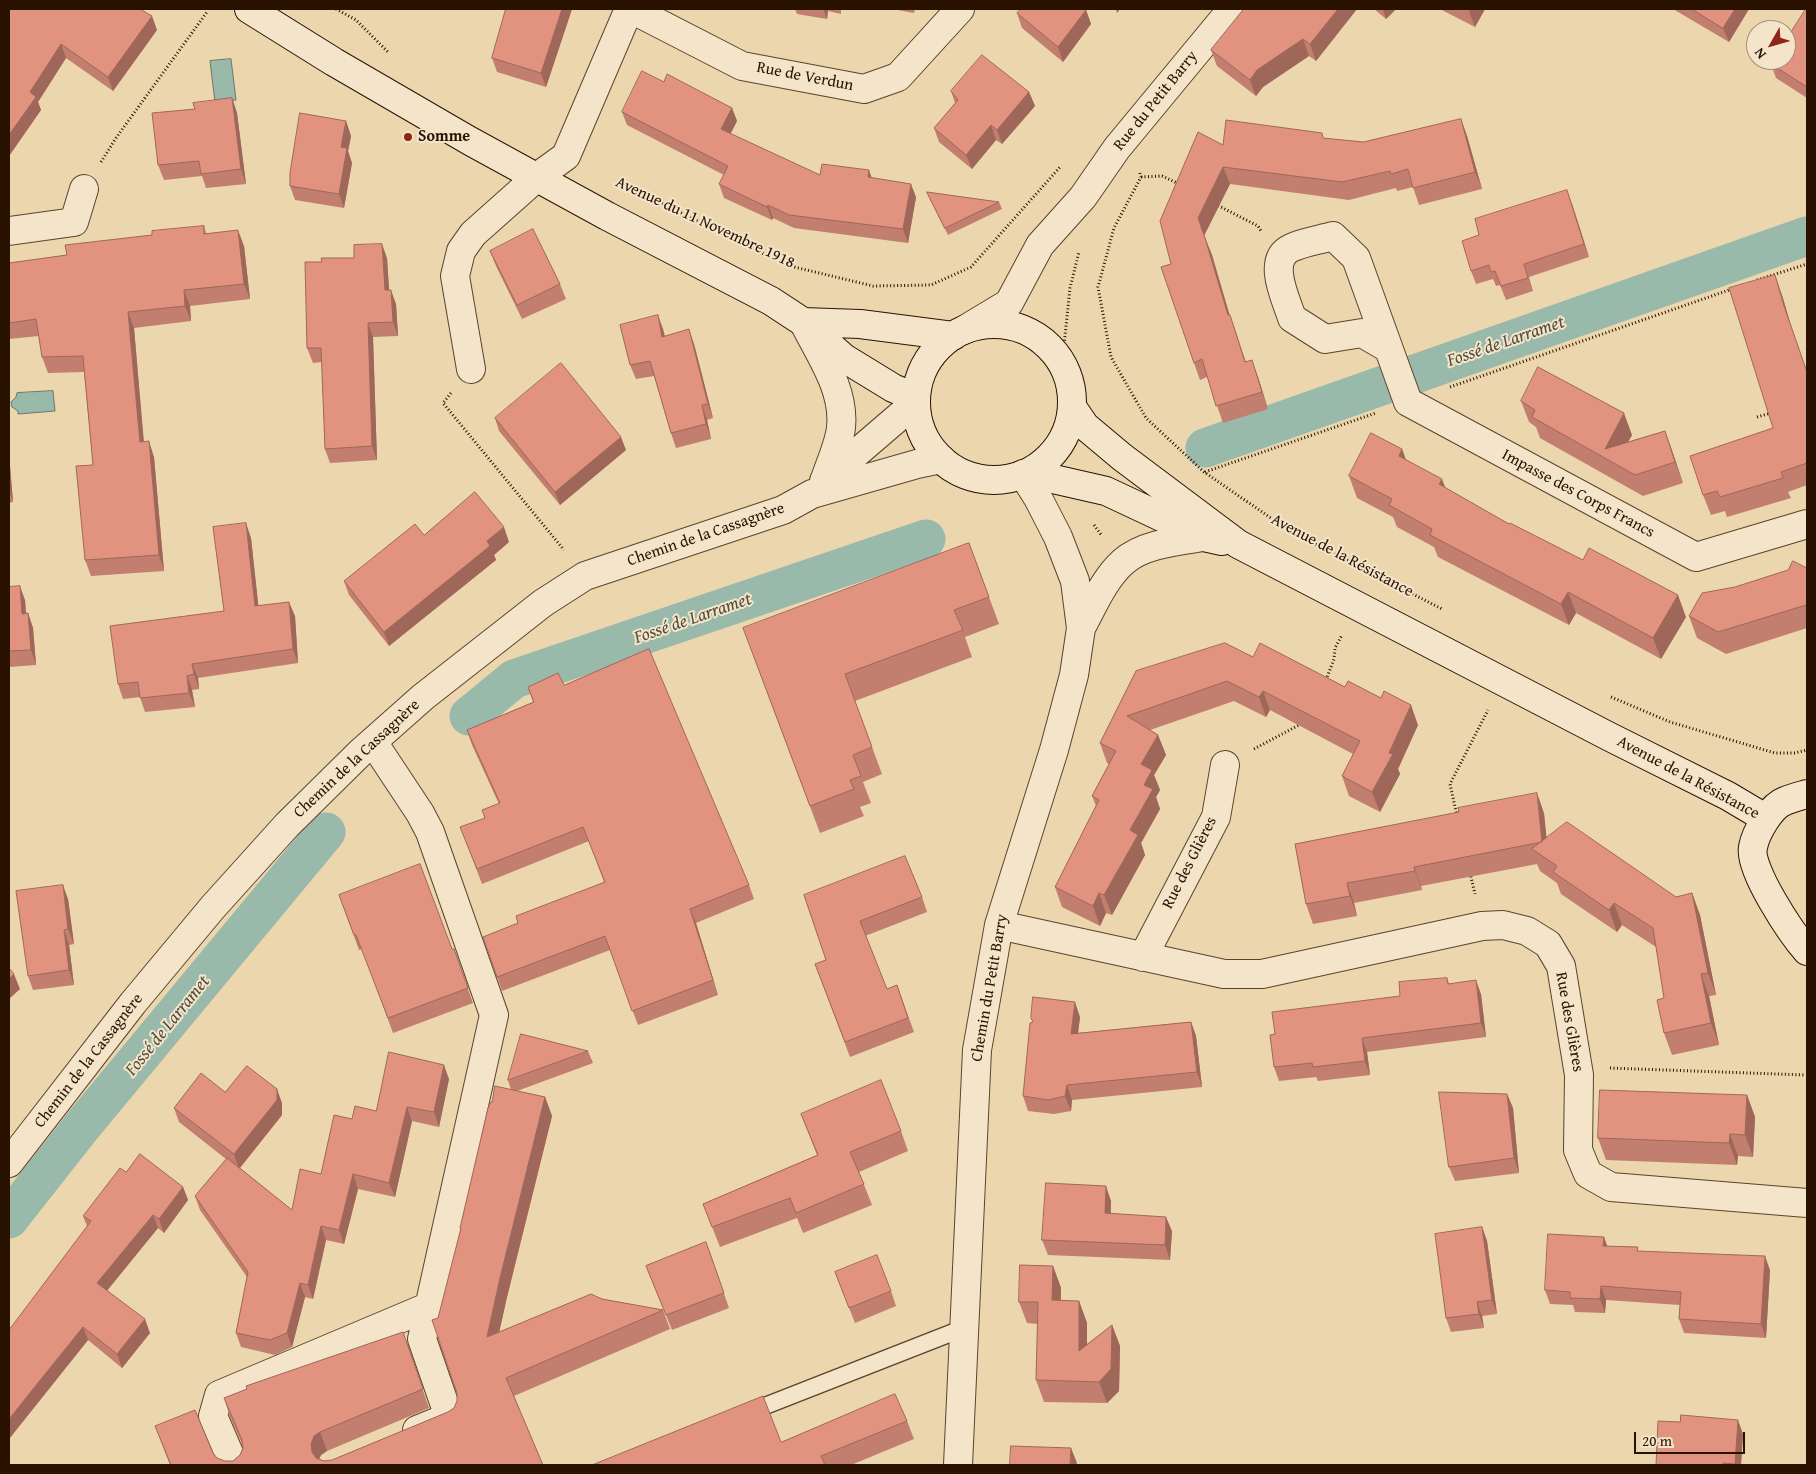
<!DOCTYPE html>
<meta charset="utf-8">
<style>
body{margin:0}
#map{position:relative;width:1816px;height:1474px;overflow:hidden;background:#ecd6ae;font-family:"Gentium Book Plus",serif}
canvas{display:block}
.frame{position:absolute;inset:0;border:10px solid #291300;pointer-events:none}
.north{position:absolute;left:1746px;top:20px;width:50px;height:50px;box-sizing:border-box;background:#f3e4ca;border:1px solid #a29079;border-radius:50%;rotate:232deg;font-size:14px;font-weight:700;line-height:20px;text-align:center;color:#291300}
.north::after{content:'';display:block;margin:auto;width:18px;height:22px;background:#8f2418;clip-path:polygon(50% 0,100% 100%,50% 72%,0 100%)}
.scale{position:absolute;left:1634px;top:1432px;width:111px;height:22px;box-sizing:border-box;border:2px solid #291300;border-top:0;padding-left:6px;font-size:15px;line-height:18px;white-space:nowrap;color:#291300;-webkit-text-stroke:4px #f3e4ca;paint-order:stroke}
</style>
<div id="map">
<canvas width="1816" height="1474"></canvas>
<div class="frame"></div>
<div class="north">N</div>
<div class="scale">20 m</div>
</div>
<script>
const context = document.querySelector('canvas').getContext('2d');
context.lineJoin = 'round';
function fill(path, color) { context.fillStyle = color; context.fill(path, 'evenodd'); }
function stroke(path, color, width, dash) { context.strokeStyle = color; context.lineWidth = width; context.lineCap = dash ? 'butt' : 'round'; context.setLineDash(dash || []); context.stroke(path); }
function write(font, color, halo, rows, align = 'center') {
  context.font = font + ' "Gentium Book Plus",serif'; context.lineWidth = 4; context.setLineDash([]); context.textBaseline = 'middle'; context.strokeStyle = halo; context.fillStyle = color; for (const [text, x, y, turn = 0] of rows) {
    context.save(); context.translate(x, y); context.rotate((+turn || 0) * Math.PI / 180); context.textAlign = isNaN(turn) ? turn : align; if (halo) context.strokeText(text, 0, 0); context.fillText(text, 0, 0); context.restore();
  }
}
const water = new Path2D(`
 M 231,59 L 236,100 L 215,102 L 210,61 Z
 M 53,391 L 55,411 L 18,414 L 18,411 L 12,407 L 11,402 L 16,397 L 17,393 Z`);
fill(water, '#99b9ab');
stroke(water, '#6c7767', 1);
stroke(new Path2D(`
 M 1205,448 L 1807,236
 M 469,716 L 514,679 L 926,539
 M 9,1219 L 83,1125 L 326,832`), '#99b9ab', 39);
const lane = new Path2D(`
 M 747,1413 L 964,1328`);
const street = new Path2D(`
 M 631,9 L 742,66 L 864,89 L 898,77 L 960,9
 M 9,231 L 74,222 L 84,189
 M 804,323 C 820,355 845,390 841,427 C 840,442 830,464 825,479
 M 964,330 L 1009,303 L 1040,245 L 1083,197 L 1117,148 L 1232,9
 M 1388,348 L 1362,333 L 1325,339 L 1292,318 C 1286,299 1266,260 1291,248 C 1303,242 1319,240 1333,236 L 1356,258 L 1408,402 L 1696,557 L 1807,524
 M 471,369 L 455,276 L 461,251 L 473,234 L 537,177 L 566,156 L 629,9
 M 824,481 L 916,402
 M 1081,628 C 1093,606 1104,579 1123,562 C 1143,544 1178,541 1204,537
 M 373,742 L 420,813 L 430,832 L 494,1015 L 422,1339 L 449,1417 L 417,1430
 M 999,925 L 1224,974 L 1262,974 L 1482,926 L 1503,925 L 1527,931 L 1548,944 L 1561,966 L 1579,1075 L 1578,1150 L 1588,1174 L 1611,1187 L 1807,1203
 M 1143,957 L 1216,817 L 1225,765
 M 9,1163 L 133,1003 L 213,907 L 287,825 L 361,752 L 423,697 L 543,603 L 585,576 L 783,510 L 812,494 L 917,464 L 941,459
 M 234,1465 L 213,1416 L 219,1395 L 430,1306
 M 958,1465 L 977,1050 L 999,925 L 1054,750 L 1074,675 L 1081,628 L 1075,581 L 1058,537 L 1038,498 L 1023,474`);
const secondary = new Path2D(`
 M 249,9 L 334,62 L 470,141 L 607,216 L 771,301 L 803,322 L 844,358 L 893,388 L 916,398
 M 803,322 L 860,324 L 953,336
 M916 402a78 78 0 1 1 156 0a78 78 0 1 1-156 0Z
 M 1072,407 L 1085,426 L 1122,457 L 1238,544 L 1610,737 L 1728,796 L 1765,818
 M 1027,473 L 1106,491 L 1204,537 L 1222,541
 M 1807,794 C 1800,796 1792,798 1785,801 C 1771,806 1756,832 1753,847 C 1748,869 1792,934 1807,951`);
stroke(lane, '#5a442c', 19);
stroke(street, '#5a442c', 30);
stroke(secondary, '#291300', 30);
stroke(new Path2D(`
 M 336,9 L 356,20 L 389,53
 M 101,162 L 116,138 L 207,12
 M 1140,173 L 1141,177 L 1114,228 L 1098,287 L 1111,357 L 1146,418 L 1204,472 L 1284,527
 M 1141,177 L 1162,176 L 1179,184
 M 637,191 L 786,265 L 873,286 L 931,285 L 971,267 L 1061,166
 M 1215,204 L 1258,226 L 1261,231
 M 1757,280 L 1807,264
 M 1062,365 L 1070,288 L 1079,252
 M 1450,387 L 1732,289
 M 451,393 L 443,403 L 564,550
 M 1757,417 L 1771,413
 M 1205,472 L 1376,413
 M 1094,525 L 1102,536
 M 1294,533 L 1442,609
 M 1326,680 L 1334,659 L 1335,648 L 1342,635
 M 1611,697 L 1670,722 L 1775,753 L 1795,753 L 1807,750
 M 1254,749 L 1299,725 L 1300,722
 M 1457,816 L 1450,784 L 1488,710
 M 1470,873 L 1475,894
 M 1610,1068 L 1804,1075`), '#291300', 3, [1, 2.5]);
stroke(lane, '#f3e4ca', 16);
stroke(street, '#f3e4ca', 28);
stroke(secondary, '#f3e4ca', 28);
fill(new Path2D(`
 M 9,9 L 157,30 L 113,91 L 66,58 L 38,102 L 41,110 L 9,156 Z
 M 506,9 L 572,9 L 546,87 L 497,72 L 492,58 Z
 M 795,9 L 841,9 L 841,14 L 828,11 L 827,19 L 797,14 Z
 M 892,9 L 915,9 L 914,13 Z
 M 1244,9 L 1357,9 L 1316,61 L 1309,56 L 1263,87 L 1256,96 L 1217,66 L 1211,50 Z
 M 1374,9 L 1396,9 L 1386,19 Z
 M 1440,9 L 1485,9 L 1475,27 Z
 M 1673,9 L 1749,9 L 1729,42 Z
 M 1807,9 L 1807,98 L 1776,78 L 1771,64 Z
 M 1086,10 L 1091,24 L 1063,62 L 1022,28 L 1017,13 Z
 M 664,82 L 732,108 L 737,121 L 730,134 L 820,175 L 872,178 L 916,197 L 908,243 L 794,228 L 773,218 L 772,220 L 724,198 L 719,184 L 724,175 L 627,125 L 622,112 Z
 M 951,91 L 1029,92 L 1035,106 L 1002,144 L 996,140 L 972,169 L 939,142 L 934,128 L 955,103 Z
 M 232,98 L 237,113 L 246,184 L 206,188 L 202,176 L 164,180 L 158,165 L 195,109 Z
 M 1461,119 L 1467,136 L 1482,189 L 1419,205 L 1413,187 L 1397,191 L 1396,188 L 1349,200 L 1230,184 L 1204,235 L 1212,255 L 1229,315 L 1246,362 L 1258,377 L 1268,409 L 1223,423 L 1207,377 L 1200,380 L 1194,363 L 1171,264 L 1223,145 L 1324,139 L 1363,142 Z
 M 346,121 L 351,136 L 348,151 L 352,163 L 344,208 L 295,200 L 290,186 Z
 M 927,192 L 999,202 L 1002,209 L 948,235 L 930,199 Z
 M 1572,204 L 1589,257 L 1529,277 L 1533,291 L 1506,300 L 1500,285 L 1496,286 L 1493,279 L 1476,284 L 1471,271 Z
 M 204,226 L 206,233 L 244,246 L 250,299 L 190,306 L 191,321 L 134,328 L 144,442 L 154,457 L 164,571 L 91,576 L 85,560 L 93,465 L 84,372 L 48,373 L 42,357 L 39,336 L 9,339 L 9,263 L 67,255 L 152,235 Z
 M 490,251 L 560,284 L 566,299 L 522,319 L 496,266 Z
 M 387,258 L 389,290 L 396,304 L 398,336 L 373,337 L 377,460 L 330,463 L 325,449 L 322,362 L 313,363 L 307,348 Z
 M 1782,295 L 1791,326 L 1807,372 L 1807,485 L 1788,492 L 1791,498 L 1727,517 L 1725,511 L 1711,515 L 1703,495 L 1773,428 Z
 M 663,329 L 665,336 L 694,344 L 713,418 L 707,420 L 711,439 L 676,448 L 671,433 L 654,376 L 636,379 L 630,365 Z
 M 1521,401 L 1632,435 L 1628,442 L 1665,431 L 1683,483 L 1643,496 L 1540,438 L 1536,427 L 1529,422 Z
 M 495,418 L 626,450 L 560,505 L 499,431 Z
 M 1402,449 L 1406,460 L 1445,488 L 1509,524 L 1686,617 L 1661,659 L 1576,613 L 1569,625 L 1438,557 L 1434,547 L 1397,527 L 1393,517 L 1357,498 L 1349,476 Z
 M 9,454 L 13,502 L 9,503 Z
 M 424,535 L 509,542 L 494,555 L 496,560 L 389,646 L 349,595 L 344,581 Z
 M 251,538 L 258,605 L 295,616 L 298,663 L 198,678 L 199,689 L 192,690 L 195,707 L 145,712 L 140,697 L 123,699 L 118,684 L 224,611 Z
 M 969,543 L 999,624 L 965,637 L 972,657 L 855,701 L 882,774 L 863,782 L 871,803 L 860,807 L 864,816 L 820,833 L 753,655 Z
 M 1807,568 L 1807,628 L 1726,654 L 1697,638 L 1689,616 L 1735,587 Z
 M 9,587 L 25,600 L 26,613 L 28,613 L 33,628 L 36,665 L 9,667 Z
 M 1253,657 L 1418,725 L 1398,769 L 1400,774 L 1380,812 L 1349,796 L 1342,776 L 1353,754 L 1270,710 L 1266,717 L 1234,701 L 1150,730 L 1158,735 L 1166,755 L 1154,775 L 1160,790 L 1156,797 L 1160,809 L 1141,843 L 1145,855 L 1112,915 L 1106,913 L 1100,926 L 1062,907 L 1055,887 L 1096,806 L 1092,796 L 1109,764 L 1107,763 L 1100,743 L 1136,671 Z
 M 564,685 L 749,885 L 754,899 L 696,923 L 718,995 L 638,1025 L 610,950 L 502,991 L 483,937 L 518,923 L 604,882 L 589,841 L 482,884 L 466,842 L 499,804 L 472,745 L 467,730 L 533,702 L 528,687 Z
 M 1544,813 L 1546,838 L 1676,897 L 1692,893 L 1700,915 L 1716,995 L 1709,996 L 1719,1045 L 1672,1055 L 1664,1033 L 1664,998 L 1656,947 L 1622,925 L 1617,932 L 1561,894 L 1557,883 L 1540,871 L 1537,864 L 1421,886 L 1422,890 L 1354,903 L 1357,916 L 1313,924 L 1306,904 L 1295,844 Z
 M 339,895 L 452,949 L 454,949 L 473,1003 L 393,1033 L 362,949 L 359,950 Z
 M 804,895 L 922,897 L 927,912 L 865,936 L 887,989 L 897,985 L 914,1032 L 850,1057 L 815,964 L 826,960 Z
 M 68,899 L 74,944 L 69,945 L 74,985 L 33,990 L 28,976 Z
 M 1447,978 L 1449,984 L 1481,994 L 1486,1037 L 1367,1052 L 1370,1075 L 1318,1081 L 1316,1077 L 1279,1081 L 1274,1067 L 1275,1034 L 1400,996 Z
 M 1080,1017 L 1078,1033 L 1191,1022 L 1196,1036 L 1202,1087 L 1072,1100 L 1071,1111 L 1054,1114 L 1028,1111 L 1023,1096 Z
 M 588,1051 L 593,1063 L 517,1091 L 545,1097 L 552,1116 L 507,1297 L 499,1332 L 602,1299 L 663,1310 L 670,1329 L 514,1396 L 543,1465 L 170,1465 L 155,1426 L 213,1453 L 217,1458 L 225,1461 L 233,1461 L 240,1455 L 243,1448 L 242,1444 L 230,1417 L 224,1398 L 403,1332 L 429,1408 L 327,1451 L 321,1455 L 319,1459 L 324,1461 L 332,1460 L 448,1412 L 454,1408 L 457,1401 L 457,1393 L 438,1318 L 461,1231 L 460,1228 L 492,1102 L 511,1090 L 508,1080 Z
 M 449,1079 L 439,1127 L 412,1121 L 395,1197 L 358,1189 L 344,1244 L 326,1240 L 313,1299 L 305,1297 L 292,1347 L 275,1355 L 241,1347 L 236,1333 L 247,1277 L 200,1210 L 195,1196 L 226,1159 L 179,1122 L 174,1108 L 225,1092 L 282,1103 L 282,1115 L 240,1168 L 292,1210 L 321,1174 L 352,1119 L 376,1111 Z
 M 1507,1094 L 1513,1108 L 1519,1173 L 1455,1181 L 1449,1167 Z
 M 1747,1095 L 1755,1117 L 1753,1157 L 1738,1156 L 1737,1165 L 1606,1160 L 1598,1138 Z
 M 801,1114 L 901,1131 L 908,1151 L 859,1172 L 872,1205 L 803,1233 L 797,1218 L 720,1247 L 703,1204 L 817,1155 Z
 M 126,1172 L 183,1187 L 188,1200 L 164,1233 L 158,1228 L 107,1290 L 150,1333 L 122,1368 L 88,1340 L 9,1439 L 87,1226 L 83,1216 Z
 M 1111,1201 L 1111,1214 L 1172,1231 L 1170,1260 L 1048,1255 L 1042,1240 Z
 M 1482,1227 L 1487,1241 L 1497,1314 L 1482,1316 L 1484,1328 L 1451,1332 L 1446,1318 Z
 M 1604,1237 L 1607,1246 L 1639,1251 L 1770,1270 L 1766,1338 L 1684,1333 L 1679,1319 L 1680,1305 L 1606,1300 L 1605,1313 L 1575,1312 L 1573,1305 L 1550,1304 L 1545,1290 Z
 M 706,1242 L 729,1308 L 672,1330 L 646,1266 Z
 M 1053,1266 L 1061,1288 L 1061,1301 L 1079,1301 L 1087,1323 L 1087,1344 L 1112,1325 L 1120,1346 L 1119,1391 L 1107,1403 L 1044,1402 L 1036,1380 L 1038,1324 L 1027,1323 L 1019,1302 Z
 M 835,1272 L 891,1291 L 896,1306 L 855,1323 Z
 M 907,1421 L 914,1439 L 851,1465 L 592,1465 L 781,1442 Z
 M 1743,1434 L 1741,1465 L 1656,1465 Z`), '#c27e6e');
fill(new Path2D(`
 M 562,9 L 572,9 L 546,87 L 541,73 Z
 M 823,9 L 827,9 L 828,11 L 827,19 Z
 M 1116,9 L 1120,9 L 1117,13 Z
 M 1338,9 L 1357,9 L 1316,61 L 1310,44 Z
 M 1383,9 L 1396,9 L 1386,19 Z
 M 1471,9 L 1485,9 L 1475,27 L 1469,11 Z
 M 1735,9 L 1749,9 L 1729,42 L 1723,28 Z
 M 1086,10 L 1091,24 L 1063,62 L 1058,47 Z
 M 152,16 L 157,30 L 113,91 L 108,77 Z
 M 1303,39 L 1309,56 L 1263,87 L 1256,96 L 1250,80 L 1257,70 Z
 M 61,44 L 66,58 L 38,102 L 41,110 L 9,156 L 9,135 L 30,92 Z
 M 1029,92 L 1035,106 L 1002,144 L 997,130 Z
 M 232,98 L 237,113 L 246,184 L 241,169 Z
 M 732,108 L 737,121 L 726,143 L 721,129 Z
 M 1461,119 L 1467,136 L 1482,189 L 1475,172 Z
 M 346,121 L 351,136 L 348,151 L 352,163 L 344,208 L 339,194 L 341,147 Z
 M 991,125 L 996,140 L 972,169 L 966,155 Z
 M 1223,167 L 1230,184 L 1204,236 L 1198,218 Z
 M 869,170 L 874,184 L 868,177 Z
 M 911,184 L 916,197 L 908,243 L 903,229 Z
 M 1567,190 L 1572,204 L 1589,257 L 1584,244 Z
 M 768,205 L 773,218 L 772,220 L 767,207 Z
 M 238,230 L 244,246 L 250,299 L 244,284 Z
 M 1205,238 L 1212,255 L 1235,333 L 1228,315 Z
 M 382,244 L 387,258 L 390,304 L 385,290 Z
 M 1775,275 L 1782,295 L 1791,326 L 1784,306 Z
 M 184,290 L 190,306 L 191,321 L 185,306 Z
 M 391,290 L 396,304 L 398,336 L 393,322 Z
 M 128,312 L 134,328 L 145,458 L 140,442 Z
 M 658,315 L 663,329 L 667,352 L 662,337 Z
 M 1230,315 L 1236,332 L 1251,380 L 1245,362 Z
 M 368,323 L 373,337 L 377,460 L 372,446 Z
 M 689,329 L 694,344 L 713,418 L 708,404 Z
 M 1252,360 L 1258,377 L 1268,409 L 1262,392 Z
 M 702,405 L 707,420 L 711,439 L 706,424 Z
 M 1624,413 L 1632,435 L 1616,464 L 1605,449 Z
 M 1665,431 L 1673,453 L 1683,483 L 1675,462 Z
 M 621,437 L 626,450 L 560,505 L 555,492 Z
 M 149,441 L 154,457 L 164,571 L 159,555 Z
 M 1402,449 L 1410,471 L 1399,456 Z
 M 9,454 L 13,502 L 9,490 Z
 M 1442,479 L 1450,500 L 1439,484 Z
 M 246,523 L 251,538 L 260,620 L 255,606 Z
 M 504,527 L 509,542 L 494,555 L 496,560 L 389,646 L 384,632 L 487,541 Z
 M 20,586 L 25,600 L 27,628 L 22,614 Z
 M 1568,592 L 1576,613 L 1569,625 L 1561,604 Z
 M 1678,595 L 1686,617 L 1661,659 L 1653,638 Z
 M 289,602 L 295,616 L 298,663 L 293,649 Z
 M 28,613 L 33,628 L 36,665 L 31,650 Z
 M 192,664 L 198,678 L 199,689 L 194,674 Z
 M 187,676 L 192,690 L 195,707 L 189,693 Z
 M 1263,691 L 1270,710 L 1266,717 L 1259,697 Z
 M 1411,705 L 1418,725 L 1398,769 L 1400,774 L 1380,812 L 1372,792 Z
 M 1158,735 L 1166,755 L 1154,775 L 1160,790 L 1156,797 L 1160,809 L 1141,843 L 1145,855 L 1112,915 L 1104,895 L 1130,830 L 1144,785 L 1141,764 Z
 M 1537,793 L 1544,813 L 1549,861 L 1542,842 Z
 M 1414,867 L 1421,886 L 1422,890 L 1415,871 Z
 M 1347,883 L 1354,903 L 1357,916 L 1350,896 Z
 M 63,885 L 68,899 L 74,944 L 68,929 Z
 M 1099,893 L 1106,913 L 1100,926 L 1093,906 Z
 M 1692,893 L 1700,915 L 1716,995 L 1708,973 Z
 M 1614,903 L 1622,925 L 1617,932 L 1609,910 Z
 M 690,909 L 696,923 L 718,995 L 713,980 Z
 M 64,930 L 69,945 L 74,985 L 69,970 Z
 M 14,974 L 20,989 L 9,999 L 9,979 Z
 M 1701,974 L 1709,996 L 1719,1045 L 1711,1023 Z
 M 1476,980 L 1481,994 L 1486,1037 L 1481,1023 Z
 M 1075,1002 L 1080,1017 L 1076,1049 L 1071,1034 Z
 M 1191,1022 L 1196,1036 L 1202,1087 L 1197,1072 Z
 M 1362,1038 L 1367,1052 L 1370,1075 L 1365,1061 Z
 M 444,1065 L 449,1079 L 439,1127 L 434,1112 Z
 M 1067,1085 L 1072,1100 L 1071,1111 L 1065,1096 Z
 M 277,1089 L 282,1103 L 282,1115 L 239,1169 L 234,1154 Z
 M 1507,1094 L 1513,1108 L 1519,1173 L 1514,1158 Z
 M 1747,1095 L 1755,1117 L 1753,1157 L 1745,1135 Z
 M 545,1097 L 552,1116 L 507,1297 L 494,1356 L 487,1337 L 500,1278 Z
 M 407,1107 L 412,1121 L 395,1197 L 389,1183 Z
 M 1730,1134 L 1738,1156 L 1737,1165 L 1729,1143 Z
 M 353,1174 L 358,1189 L 344,1244 L 339,1230 Z
 M 1106,1186 L 1111,1201 L 1110,1228 L 1105,1213 Z
 M 183,1187 L 188,1200 L 164,1233 L 159,1219 Z
 M 153,1215 L 158,1228 L 102,1297 L 97,1283 Z
 M 1166,1217 L 1172,1231 L 1170,1260 L 1165,1245 Z
 M 321,1226 L 326,1240 L 313,1299 L 308,1285 Z
 M 1482,1227 L 1487,1241 L 1497,1314 L 1492,1300 Z
 M 1604,1237 L 1609,1251 L 1603,1246 Z
 M 1765,1256 L 1770,1270 L 1766,1338 L 1761,1324 Z
 M 1053,1266 L 1061,1288 L 1060,1322 L 1052,1300 Z
 M 300,1283 L 305,1297 L 292,1347 L 287,1333 Z
 M 1601,1286 L 1606,1300 L 1605,1313 L 1600,1299 Z
 M 1079,1301 L 1087,1323 L 1087,1372 L 1079,1351 Z
 M 1477,1302 L 1482,1316 L 1484,1328 L 1479,1314 Z
 M 145,1319 L 150,1333 L 122,1368 L 117,1354 Z
 M 1112,1325 L 1120,1346 L 1119,1391 L 1107,1403 L 1099,1382 Z
 M 83,1327 L 88,1340 L 9,1439 L 9,1419 Z
 M 1738,1420 L 1743,1434 L 1741,1465 L 1736,1465 L 1735,1464 Z
 M 320,1432 L 327,1451 L 321,1455 L 318,1462 L 312,1452 L 311,1444 L 314,1436 Z
 M 1071,1448 L 1077,1463 L 1076,1465 L 1070,1465 Z`), '#9e675a');
const building = new Path2D(`
 M 9,9 L 140,9 L 152,16 L 108,77 L 61,44 L 30,92 L 36,97 L 9,135 Z
 M 506,9 L 562,9 L 541,73 L 492,58 Z
 M 1021,9 L 1085,9 L 1086,10 L 1058,47 L 1017,13 Z
 M 1244,9 L 1338,9 L 1310,44 L 1303,39 L 1257,70 L 1250,80 L 1211,50 Z
 M 1692,9 L 1735,9 L 1723,28 Z
 M 1806,9 L 1807,9 L 1807,87 L 1771,64 L 1773,60 L 1786,60 L 1786,40 Z
 M 982,55 L 1029,92 L 997,130 L 991,125 L 966,155 L 934,128 L 958,100 L 951,91 Z
 M 642,71 L 664,82 L 667,74 L 732,108 L 721,129 L 820,175 L 822,164 L 869,170 L 868,177 L 911,184 L 903,229 L 789,215 L 768,205 L 767,207 L 719,184 L 728,166 L 622,112 Z
 M 232,98 L 241,169 L 201,174 L 199,161 L 158,165 L 152,113 L 195,109 L 193,103 Z
 M 300,113 L 346,121 L 341,147 L 347,148 L 339,194 L 290,186 L 290,173 Z
 M 1461,119 L 1475,172 L 1413,188 L 1408,169 L 1391,174 L 1390,171 L 1342,182 L 1223,167 L 1198,218 L 1205,238 L 1228,315 L 1230,315 L 1245,362 L 1252,360 L 1262,392 L 1216,406 L 1202,359 L 1194,363 L 1161,267 L 1171,264 L 1160,221 L 1198,132 L 1223,145 L 1226,120 L 1322,133 L 1323,138 L 1363,142 Z
 M 1567,190 L 1584,244 L 1524,264 L 1528,278 L 1501,286 L 1495,271 L 1491,272 L 1489,265 L 1471,271 L 1462,241 L 1479,235 L 1475,219 Z
 M 927,192 L 999,202 L 945,228 Z
 M 204,226 L 204,234 L 238,230 L 244,284 L 184,290 L 185,306 L 128,312 L 140,442 L 149,441 L 159,555 L 85,560 L 76,466 L 93,465 L 83,356 L 42,357 L 36,319 L 9,323 L 9,263 L 67,255 L 65,245 L 152,235 L 152,231 Z
 M 533,229 L 560,284 L 517,305 L 490,251 Z
 M 382,244 L 385,290 L 391,290 L 393,322 L 368,323 L 372,446 L 325,449 L 321,348 L 307,348 L 305,262 L 322,262 L 321,258 L 354,258 L 354,245 Z
 M 1775,275 L 1784,306 L 1807,372 L 1807,463 L 1781,472 L 1783,478 L 1720,497 L 1717,491 L 1703,495 L 1690,456 L 1773,428 L 1729,288 Z
 M 658,315 L 662,337 L 689,329 L 708,404 L 702,405 L 706,424 L 671,433 L 650,361 L 630,365 L 620,325 Z
 M 561,363 L 621,437 L 555,492 L 495,418 Z
 M 1538,367 L 1624,413 L 1605,449 L 1665,431 L 1675,462 L 1635,475 L 1532,417 L 1535,410 L 1521,401 Z
 M 1371,433 L 1402,449 L 1399,456 L 1442,479 L 1439,484 L 1509,524 L 1510,523 L 1583,560 L 1589,548 L 1678,595 L 1653,638 L 1568,592 L 1561,604 L 1430,535 L 1432,529 L 1389,505 L 1392,499 L 1349,476 Z
 M 475,492 L 504,527 L 487,541 L 490,546 L 384,632 L 344,581 L 415,524 L 424,535 Z
 M 246,523 L 255,606 L 289,602 L 293,649 L 192,664 L 194,674 L 187,676 L 189,693 L 140,698 L 138,682 L 118,684 L 110,626 L 224,611 L 213,527 Z
 M 969,543 L 989,597 L 954,610 L 963,630 L 845,674 L 872,747 L 853,755 L 861,776 L 850,780 L 854,789 L 810,806 L 743,628 Z
 M 1793,561 L 1807,568 L 1807,605 L 1806,605 L 1718,632 L 1689,616 L 1702,593 L 1735,587 L 1788,570 Z
 M 20,586 L 22,614 L 28,613 L 31,650 L 9,651 L 9,587 Z
 M 1225,643 L 1253,657 L 1260,643 L 1345,687 L 1348,681 L 1381,698 L 1384,691 L 1411,705 L 1389,753 L 1393,754 L 1372,792 L 1342,776 L 1360,741 L 1263,691 L 1259,697 L 1227,681 L 1127,716 L 1158,735 L 1141,764 L 1152,770 L 1144,785 L 1153,789 L 1130,830 L 1138,835 L 1104,895 L 1099,893 L 1093,906 L 1055,887 L 1099,800 L 1092,796 L 1116,751 L 1100,743 L 1136,671 Z
 M 649,649 L 749,885 L 690,909 L 713,980 L 632,1011 L 605,936 L 497,977 L 483,937 L 518,923 L 516,916 L 605,882 L 583,827 L 477,869 L 460,827 L 485,818 L 482,810 L 500,803 L 467,730 L 534,702 L 528,687 L 558,673 L 564,685 Z
 M 1537,793 L 1542,842 L 1414,867 L 1415,871 L 1347,883 L 1350,896 L 1306,904 L 1295,844 L 1459,812 L 1458,808 Z
 M 1567,822 L 1676,897 L 1692,893 L 1708,973 L 1701,974 L 1711,1023 L 1664,1033 L 1657,1000 L 1664,998 L 1653,928 L 1614,903 L 1609,910 L 1553,872 L 1557,866 L 1532,849 Z
 M 905,856 L 922,897 L 860,921 L 887,989 L 897,985 L 908,1018 L 845,1042 L 815,964 L 826,960 L 804,895 Z
 M 420,864 L 452,949 L 454,949 L 468,988 L 388,1018 L 356,935 L 354,935 L 339,895 Z
 M 63,885 L 68,929 L 64,930 L 69,970 L 28,976 L 16,891 Z
 M 9,968 L 14,974 L 9,979 Z
 M 1447,978 L 1448,984 L 1476,980 L 1481,1023 L 1362,1038 L 1365,1061 L 1313,1067 L 1312,1063 L 1274,1067 L 1270,1035 L 1275,1034 L 1272,1012 L 1400,996 L 1399,982 Z
 M 1033,997 L 1075,1002 L 1071,1034 L 1191,1022 L 1197,1072 L 1067,1085 L 1065,1096 L 1048,1100 L 1023,1096 L 1030,1023 L 1033,1022 L 1031,1018 Z
 M 521,1034 L 588,1051 L 508,1080 Z
 M 389,1052 L 444,1065 L 434,1112 L 407,1107 L 389,1183 L 353,1174 L 339,1230 L 321,1226 L 308,1285 L 300,1283 L 287,1333 L 270,1340 L 236,1333 L 248,1272 L 195,1196 L 227,1158 L 292,1210 L 300,1169 L 321,1174 L 334,1115 L 352,1119 L 355,1106 L 376,1111 Z
 M 247,1066 L 277,1089 L 277,1100 L 234,1154 L 174,1108 L 201,1073 L 225,1092 Z
 M 881,1080 L 901,1131 L 850,1152 L 864,1184 L 796,1213 L 790,1198 L 712,1227 L 703,1204 L 818,1155 L 801,1114 Z
 M 495,1086 L 545,1097 L 500,1278 L 487,1337 L 591,1294 L 602,1299 L 663,1310 L 506,1378 L 543,1465 L 171,1465 L 155,1426 L 195,1410 L 213,1453 L 217,1458 L 225,1461 L 233,1461 L 240,1455 L 243,1448 L 242,1440 L 224,1398 L 247,1389 L 246,1386 L 403,1332 L 423,1389 L 320,1432 L 314,1436 L 311,1444 L 312,1452 L 316,1458 L 324,1461 L 332,1460 L 448,1412 L 454,1408 L 457,1401 L 457,1393 L 432,1320 L 438,1318 L 461,1228 L 460,1228 L 488,1108 L 491,1102 L 492,1102 Z
 M 1600,1090 L 1747,1095 L 1745,1135 L 1730,1134 L 1729,1143 L 1598,1138 Z
 M 1439,1092 L 1507,1094 L 1514,1158 L 1449,1167 Z
 M 140,1154 L 183,1187 L 159,1219 L 153,1215 L 97,1283 L 145,1319 L 117,1354 L 83,1327 L 9,1419 L 9,1330 L 91,1221 L 83,1216 L 120,1168 L 126,1172 Z
 M 1046,1183 L 1106,1186 L 1105,1213 L 1166,1217 L 1165,1245 L 1042,1240 Z
 M 1482,1227 L 1492,1300 L 1477,1302 L 1479,1314 L 1446,1318 L 1435,1234 Z
 M 1548,1234 L 1604,1237 L 1603,1246 L 1638,1247 L 1637,1251 L 1765,1256 L 1761,1324 L 1679,1319 L 1681,1292 L 1601,1286 L 1600,1299 L 1570,1298 L 1570,1292 L 1545,1290 Z
 M 706,1242 L 724,1293 L 666,1315 L 646,1266 Z
 M 877,1255 L 891,1291 L 849,1308 L 835,1272 Z
 M 1020,1265 L 1053,1266 L 1052,1300 L 1079,1301 L 1079,1351 L 1112,1325 L 1111,1369 L 1099,1382 L 1036,1380 L 1038,1302 L 1019,1302 Z
 M 895,1394 L 907,1421 L 821,1456 L 825,1465 L 592,1465 L 763,1396 L 781,1442 Z
 M 1681,1415 L 1738,1420 L 1735,1464 L 1723,1463 L 1723,1465 L 1656,1465 L 1658,1421 L 1680,1422 Z
 M 1011,1446 L 1071,1448 L 1070,1465 L 1010,1465 Z`);
fill(building, '#e29380');
stroke(building, '#9e675a', 1);
for (const [x, y, r, color] of [
 [408,137,5,"#8f2418"]
]) { const dot = new Path2D(); dot.arc(x, y, r, 0, 2 * Math.PI); context.fillStyle = color; context.fill(dot); stroke(dot, '#f3e4ca', 2); }
write('16px', '#291300', '#f3e4ca', [
 ["Rue de Verdun",805,77,11],
 ["Rue du Petit Barry",1156,101,-51],
 ["Avenue du 11 Novembre 1918",705,223,25],
 ["Impasse des Corps Francs",1578,494,28],
 ["Chemin de la Cassagnère",706,535,-19],
 ["Avenue de la Résistance",1342,556,28],
 ["Chemin de la Cassagnère",357,759,-43],
 ["Avenue de la Résistance",1688,778,28],
 ["Rue des Glières",1190,863,-63],
 ["Chemin du Petit Barry",990,988,-80],
 ["Rue des Glières",1569,1022,80],
 ["Chemin de la Cassagnère",89,1061,-52]
]);
write('bold 16px', '#291300', '#f3e4ca', [
 ["Somme",418,137]
], 'left');
write('italic 18px', '#504d3c', '#f3e4ca', [
 ["Fossé de Larramet",1506,342,-19],
 ["Fossé de Larramet",693,619,-19],
 ["Fossé de Larramet",168,1026,-51]
]);
</script>
